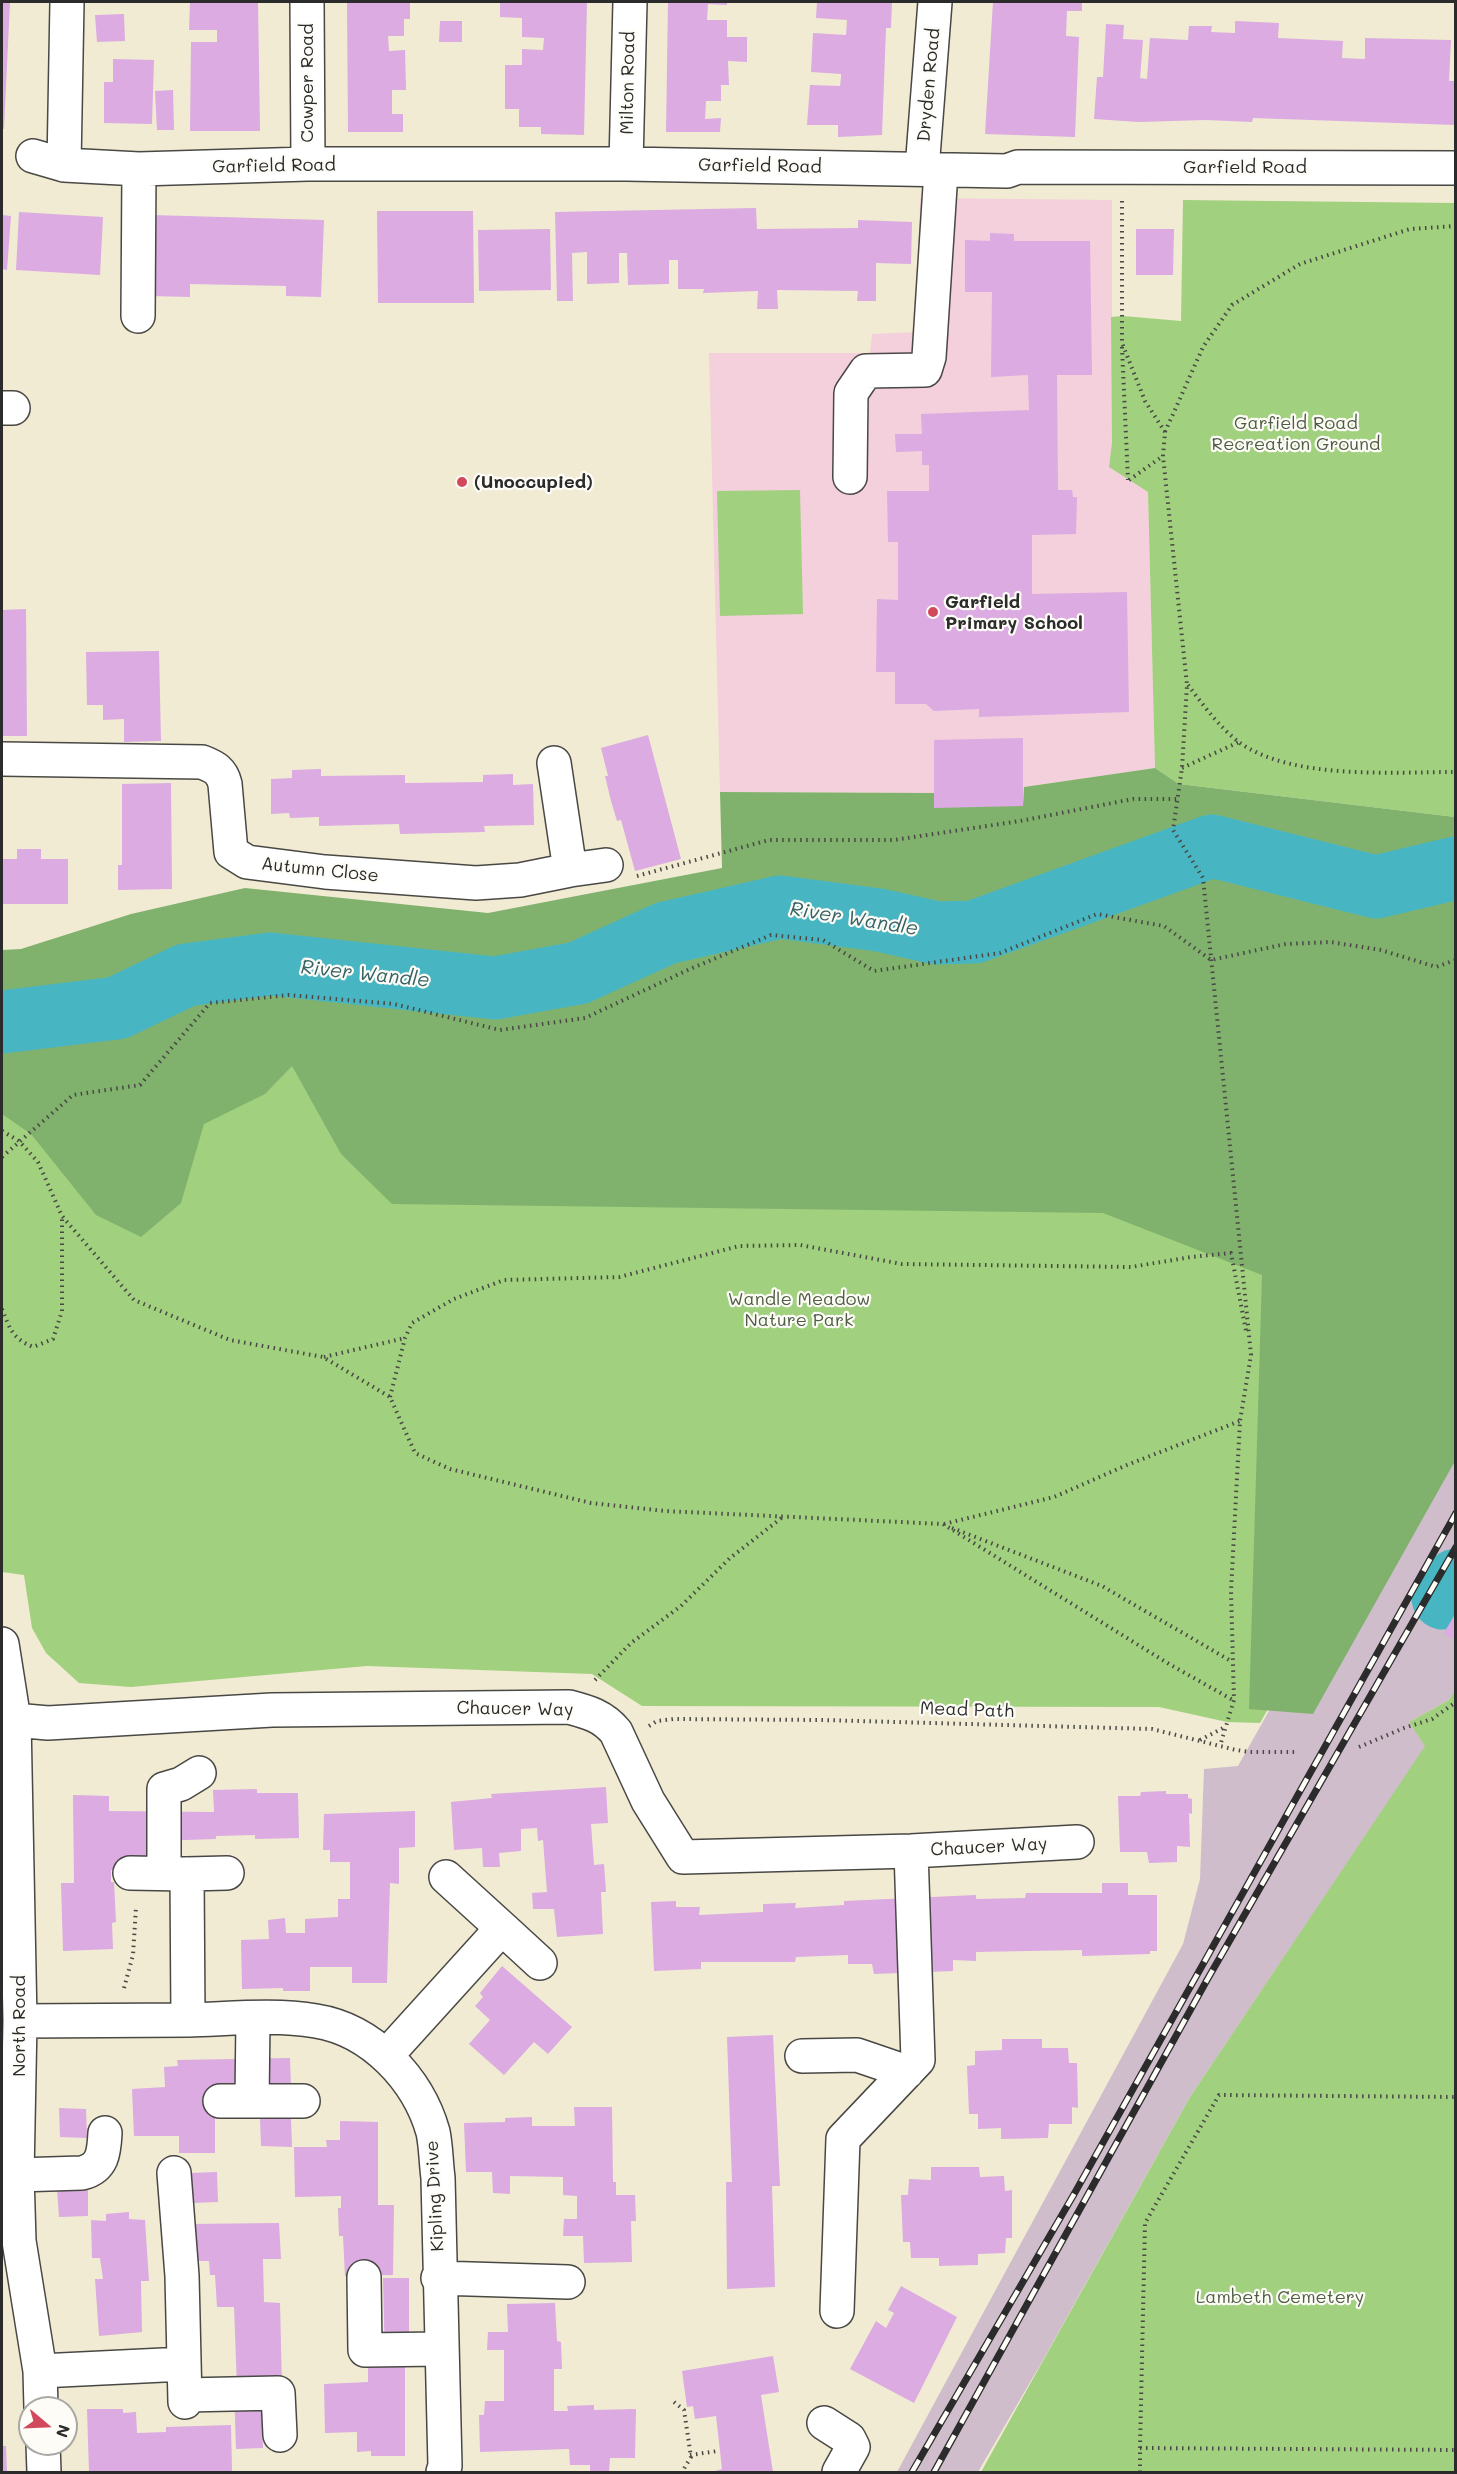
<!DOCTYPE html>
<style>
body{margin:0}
#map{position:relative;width:1457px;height:2474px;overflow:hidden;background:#f1ebd3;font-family:Mali,sans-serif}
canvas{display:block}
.frame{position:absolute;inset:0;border:3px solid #2b2b2b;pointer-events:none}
.north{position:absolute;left:18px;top:2396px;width:60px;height:60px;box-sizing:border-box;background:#fdfcf7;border:2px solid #a9a8a5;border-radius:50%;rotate:109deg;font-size:16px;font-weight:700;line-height:24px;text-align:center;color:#2b2b2b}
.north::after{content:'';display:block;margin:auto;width:21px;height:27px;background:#d1495b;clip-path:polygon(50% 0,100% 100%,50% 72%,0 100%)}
</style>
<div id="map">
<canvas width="1457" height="2474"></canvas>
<div class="frame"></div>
<div class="north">N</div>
</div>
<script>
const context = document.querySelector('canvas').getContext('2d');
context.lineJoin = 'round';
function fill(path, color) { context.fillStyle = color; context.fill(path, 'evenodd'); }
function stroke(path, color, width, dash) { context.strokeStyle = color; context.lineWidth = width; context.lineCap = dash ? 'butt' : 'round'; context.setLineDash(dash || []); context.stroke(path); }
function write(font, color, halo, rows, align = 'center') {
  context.font = font + ' Mali,sans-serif'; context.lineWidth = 4.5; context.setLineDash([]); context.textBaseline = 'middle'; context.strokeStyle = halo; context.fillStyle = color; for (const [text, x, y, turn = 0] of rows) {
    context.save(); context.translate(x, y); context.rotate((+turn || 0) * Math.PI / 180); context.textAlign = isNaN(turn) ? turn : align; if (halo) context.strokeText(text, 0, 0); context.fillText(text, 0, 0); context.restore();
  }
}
fill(new Path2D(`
 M 920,198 L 1112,200 L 1112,442 L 1109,466 L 1148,492 L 1155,768 L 1024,787 L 1023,806 L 934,793 L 720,792 L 709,353 L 870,353 L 872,334 L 918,332 Z`), '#f4cfdc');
fill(new Path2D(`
 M 1455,1380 L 1455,1690 L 1449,1700 L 1409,1722 L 1426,1746 L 1190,2097 L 1043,2360 L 978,2472 L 897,2472 L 1183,1944 L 1200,1879 L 1204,1769 L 1238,1766 Z`), '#d0bdcc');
fill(new Path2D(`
 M 1183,200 L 1455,203 L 1455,817 L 1179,784 L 1155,768 L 1148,492 L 1109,467 L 1112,442 L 1111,317 L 1123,316 L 1181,321 Z
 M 800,490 L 803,614 L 720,616 L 717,491 Z
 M 666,933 L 1455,1380 L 1260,1723 L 1227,1722 L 1159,1707 L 642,1706 L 592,1674 L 367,1666 L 131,1687 L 79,1683 L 46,1653 L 32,1628 L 24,1575 L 2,1572 L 2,1022 Z
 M 1455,1690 L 1455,2472 L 981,2472 L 1190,2097 L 1425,1746 L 1409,1722 L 1449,1700 Z`), '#a1d07f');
fill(new Path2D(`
 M 1155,768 L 1179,784 L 1455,817 L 1455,1461 L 1313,1714 L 1249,1709 L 1262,1275 L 1103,1213 L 392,1204 L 341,1154 L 292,1066 L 265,1094 L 204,1124 L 181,1203 L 141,1237 L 96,1215 L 31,1134 L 2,1114 L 2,950 L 21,949 L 131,914 L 245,888 L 488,913 L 722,868 L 720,792 L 935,793 L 1023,806 L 1024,787 Z`), '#80b26e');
stroke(new Path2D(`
 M 2,1022 L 117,1008 L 186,975 L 270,964 L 495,988 L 578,973 L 666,933 L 780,907 L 879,920 L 937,933 L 974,932 L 1212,846 L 1376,887 L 1456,868
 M 1443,1598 L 1456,1580`), '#48b6c2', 63);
fill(new Path2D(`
 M 2,2 L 10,2 L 4,129 L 2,129 Z
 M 190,2 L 258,2 L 260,131 L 190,131 L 191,42 L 217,42 L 217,30 L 189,30 Z
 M 347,2 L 410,2 L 410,19 L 404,19 L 404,36 L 388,36 L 389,51 L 405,50 L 406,90 L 392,90 L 392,114 L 403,114 L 403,132 L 348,132 Z
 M 500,2 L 587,2 L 584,135 L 541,134 L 541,127 L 519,127 L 519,109 L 505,109 L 505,65 L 522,65 L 522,49 L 543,50 L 544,38 L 522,37 L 522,18 L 500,17 Z
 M 668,2 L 727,2 L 727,5 L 708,4 L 707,20 L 727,20 L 727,37 L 747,37 L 747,62 L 728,61 L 729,85 L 721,85 L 721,101 L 706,101 L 705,119 L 721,118 L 720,132 L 666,132 Z
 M 817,2 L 892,2 L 891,28 L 886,28 L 882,135 L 838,137 L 838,125 L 807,125 L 810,85 L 840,86 L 841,78 L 841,74 L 811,72 L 813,33 L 846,35 L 847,20 L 816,18 Z
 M 993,2 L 1082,2 L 1082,11 L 1067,11 L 1066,36 L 1079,37 L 1075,137 L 985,134 Z
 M 124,14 L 125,41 L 97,42 L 95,15 Z
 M 440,21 L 462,21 L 462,42 L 439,42 Z
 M 1235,21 L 1279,23 L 1278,38 L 1343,41 L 1342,58 L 1365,59 L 1365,38 L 1451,40 L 1449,81 L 1455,81 L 1455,125 L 1253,118 L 1252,122 L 1206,120 L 1138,122 L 1094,119 L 1097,77 L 1103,77 L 1106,24 L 1124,25 L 1123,39 L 1143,40 L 1140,78 L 1147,79 L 1150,38 L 1188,40 L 1189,26 L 1212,26 L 1211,32 L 1235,33 Z
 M 113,59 L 154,60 L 152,124 L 104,123 L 104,82 L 113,82 Z
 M 173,90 L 174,130 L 157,130 L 155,91 Z
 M 756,208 L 757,229 L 858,228 L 858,220 L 912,222 L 911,264 L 876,263 L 876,301 L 857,301 L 858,291 L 777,290 L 778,309 L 757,309 L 758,291 L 703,293 L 704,289 L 678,289 L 678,260 L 669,260 L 669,284 L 628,285 L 627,253 L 619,253 L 619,283 L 587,284 L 587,252 L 572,253 L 573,301 L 557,301 L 555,212 Z
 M 377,211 L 473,211 L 474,303 L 378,303 Z
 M 19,212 L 103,217 L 100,275 L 16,270 Z
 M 2,215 L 11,216 L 7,270 L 2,269 Z
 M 152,215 L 324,220 L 321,297 L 286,296 L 286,286 L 190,284 L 190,297 L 150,296 Z
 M 550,229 L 551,290 L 479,291 L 478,230 Z
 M 1136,229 L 1174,229 L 1173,275 L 1136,275 Z
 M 990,233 L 1014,234 L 1014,241 L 1090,241 L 1092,375 L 1057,375 L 1058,490 L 1072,490 L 1073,497 L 1077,497 L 1076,534 L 1032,535 L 1032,594 L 1127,592 L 1129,712 L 979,717 L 979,709 L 934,711 L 926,704 L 895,704 L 895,672 L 876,672 L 877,599 L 898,600 L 898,542 L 888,542 L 887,491 L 929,491 L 929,465 L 922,465 L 922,451 L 896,452 L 895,434 L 922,434 L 921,414 L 1029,410 L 1028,375 L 991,377 L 992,292 L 965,292 L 965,240 L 990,241 Z
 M 26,609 L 27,736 L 2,736 L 2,610 Z
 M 159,651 L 161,741 L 124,742 L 124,719 L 103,720 L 103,705 L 87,705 L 86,652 Z
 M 648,735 L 681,859 L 635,871 L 621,820 L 617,821 L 611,801 L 605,776 L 608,776 L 601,748 Z
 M 1023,738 L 1023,806 L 934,808 L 934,740 Z
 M 321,769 L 321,776 L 405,775 L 405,783 L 483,782 L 483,775 L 513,774 L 513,785 L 533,784 L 534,825 L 484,826 L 485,832 L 400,834 L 399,824 L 319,826 L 319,817 L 290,818 L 289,813 L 271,814 L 271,779 L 292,778 L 292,770 Z
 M 171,783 L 172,889 L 118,890 L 118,865 L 122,865 L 122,784 Z
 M 17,849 L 41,849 L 41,859 L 68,859 L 68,904 L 2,904 L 2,859 L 17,859 Z
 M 1455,1614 L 1455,1640 L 1444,1633 Z
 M 606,1787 L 608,1823 L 591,1824 L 594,1865 L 604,1864 L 606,1892 L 601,1892 L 603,1934 L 557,1937 L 554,1909 L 533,1909 L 532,1893 L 547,1892 L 543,1840 L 538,1841 L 537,1828 L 521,1829 L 521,1851 L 499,1853 L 500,1867 L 483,1867 L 482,1848 L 454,1850 L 451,1802 L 492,1798 L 491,1794 Z
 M 257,1789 L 257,1793 L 298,1793 L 299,1838 L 255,1839 L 255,1835 L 216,1836 L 216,1839 L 156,1841 L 156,1860 L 124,1870 L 111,1870 L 111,1882 L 114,1882 L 116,1922 L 112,1923 L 113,1949 L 63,1951 L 61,1883 L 74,1883 L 73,1795 L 109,1796 L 109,1811 L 214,1812 L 213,1790 Z
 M 1166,1791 L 1166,1794 L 1188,1794 L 1188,1798 L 1192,1799 L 1192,1814 L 1189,1813 L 1190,1847 L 1177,1846 L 1177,1862 L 1149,1863 L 1147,1852 L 1120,1852 L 1118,1796 L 1140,1796 L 1141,1792 Z
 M 415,1811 L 415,1847 L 399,1848 L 399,1884 L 390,1883 L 387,1983 L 352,1983 L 352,1967 L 310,1967 L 310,1991 L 283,1991 L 283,1988 L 242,1989 L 241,1940 L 269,1939 L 268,1920 L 285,1918 L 286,1933 L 305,1933 L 305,1919 L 338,1917 L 338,1899 L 350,1899 L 350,1862 L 330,1862 L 330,1850 L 323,1850 L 324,1814 Z
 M 1102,1883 L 1128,1883 L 1128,1895 L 1157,1895 L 1157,1951 L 1150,1951 L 1150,1954 L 1082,1956 L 1082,1950 L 976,1952 L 976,1961 L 953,1960 L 953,1971 L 874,1974 L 872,1964 L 848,1964 L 848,1955 L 796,1957 L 795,1962 L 701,1962 L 701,1969 L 654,1971 L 651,1902 L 676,1901 L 676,1907 L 700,1907 L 699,1915 L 763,1912 L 763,1904 L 796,1903 L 795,1908 L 844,1905 L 844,1901 L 976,1895 L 976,1899 L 1025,1898 L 1026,1893 L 1102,1893 Z
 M 502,1966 L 572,2027 L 548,2054 L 534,2042 L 504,2075 L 469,2044 L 490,2020 L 475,2006 L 483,1997 L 480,1993 Z
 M 773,2035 L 780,2186 L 772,2186 L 775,2287 L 727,2289 L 726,2182 L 732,2182 L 727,2037 Z
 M 1002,2039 L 1042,2039 L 1042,2048 L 1068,2048 L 1069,2063 L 1077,2063 L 1078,2108 L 1072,2107 L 1072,2124 L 1049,2124 L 1048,2138 L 1001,2139 L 1001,2128 L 978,2129 L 978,2114 L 969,2114 L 967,2066 L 975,2065 L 975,2051 L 1002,2050 Z
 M 290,2058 L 291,2087 L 215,2089 L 215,2153 L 179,2153 L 179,2136 L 134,2136 L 132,2089 L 165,2087 L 164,2067 L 178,2066 L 177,2060 Z
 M 574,2107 L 612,2107 L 613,2182 L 616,2182 L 616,2195 L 635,2195 L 636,2221 L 631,2221 L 632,2262 L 584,2263 L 583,2236 L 563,2236 L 564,2219 L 577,2219 L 577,2196 L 563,2195 L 563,2177 L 510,2176 L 510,2194 L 493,2193 L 492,2172 L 466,2172 L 464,2123 L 505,2122 L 505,2118 L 532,2117 L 532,2126 L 575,2126 Z
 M 59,2108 L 86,2109 L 87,2138 L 60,2137 Z
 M 260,2118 L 291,2118 L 292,2147 L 261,2146 Z
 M 340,2121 L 378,2122 L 378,2205 L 394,2205 L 393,2275 L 345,2276 L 343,2236 L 339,2236 L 338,2208 L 341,2208 L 341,2196 L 295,2197 L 294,2147 L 327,2147 L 326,2140 L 340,2140 Z
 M 931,2167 L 979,2167 L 980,2177 L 1004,2176 L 1005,2191 L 1012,2190 L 1012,2238 L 1006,2238 L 1005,2253 L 978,2254 L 978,2265 L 939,2266 L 939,2258 L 911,2258 L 910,2242 L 903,2242 L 901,2195 L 908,2195 L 909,2179 L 931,2180 Z
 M 217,2172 L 218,2202 L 191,2203 L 190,2173 Z
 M 57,2188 L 88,2188 L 88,2216 L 59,2217 Z
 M 129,2212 L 129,2219 L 145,2220 L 149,2281 L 141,2281 L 142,2332 L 99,2336 L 95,2279 L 103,2279 L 100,2258 L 92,2258 L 91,2220 L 106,2221 L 106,2214 Z
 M 279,2223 L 281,2259 L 263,2259 L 264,2302 L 280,2303 L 282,2387 L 261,2387 L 263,2448 L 236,2449 L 234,2388 L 237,2387 L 234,2307 L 217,2307 L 215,2275 L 210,2275 L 209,2261 L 189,2261 L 188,2224 Z
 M 383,2278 L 409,2278 L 409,2363 L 405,2363 L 405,2456 L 371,2456 L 371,2451 L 357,2452 L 357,2432 L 325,2433 L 324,2384 L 368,2382 L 368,2364 L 385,2363 Z
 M 901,2286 L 957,2317 L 914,2403 L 850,2369 L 876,2321 L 886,2328 L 894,2313 L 888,2310 Z
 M 555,2303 L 557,2341 L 561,2342 L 562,2369 L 554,2369 L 554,2411 L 568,2411 L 567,2406 L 594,2405 L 594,2410 L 636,2409 L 635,2458 L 610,2458 L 609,2472 L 590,2472 L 590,2465 L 570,2465 L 569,2449 L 480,2452 L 479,2415 L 484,2415 L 485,2401 L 504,2401 L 504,2350 L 487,2350 L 488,2332 L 508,2332 L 507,2304 Z
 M 773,2356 L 779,2392 L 761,2395 L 773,2472 L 712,2472 L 722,2469 L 716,2416 L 695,2419 L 693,2406 L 687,2407 L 682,2371 Z
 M 87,2409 L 123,2409 L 123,2413 L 136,2412 L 137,2433 L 166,2432 L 166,2427 L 231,2425 L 232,2471 L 89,2472 Z
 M 2,2446 L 6,2446 L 7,2472 L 2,2472 Z`), '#dbabe2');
const minor = new Path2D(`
 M 307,2 L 308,164
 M 33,156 L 64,165 L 139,169 L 308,164 L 626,164 L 1007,171 L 1018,167 L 1456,168
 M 626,164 L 630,2
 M 64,165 L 67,2
 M 922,169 L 935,2
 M 138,316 L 139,169
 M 2,408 L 13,408
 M 850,477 L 851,393 L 866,371 L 925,370 L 929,357 L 941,171
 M 2,759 L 202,762 C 215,767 222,771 225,784 L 231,852 L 247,862 L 325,872 L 476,883 L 520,880 L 570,870 L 554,763
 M 570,870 L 606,865
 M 2,1644 L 14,1720 L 20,2021 L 17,2175 L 19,2241 L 40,2371 L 41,2408
 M 14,1720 L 48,1723 L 272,1710 L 569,1707 C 588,1712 603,1716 616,1732 L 648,1801 L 683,1857 L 911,1851 L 1077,1842
 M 130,1873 L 185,1874
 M 164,1873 L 164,1789 L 181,1784 L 199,1773
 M 227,1873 L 187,1874 L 188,2020 C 230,2019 274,2014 316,2021 C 372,2030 418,2079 433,2132 C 436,2146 436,2163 438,2178 L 445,2466 L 443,2472
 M 446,1877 L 502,1928
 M 253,2019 L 252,2101 L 303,2101
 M 20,2021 L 188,2020
 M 386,2056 L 502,1928 L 540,1963
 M 802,2056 L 857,2055 L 907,2072
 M 220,2101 L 252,2101
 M 174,2173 L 182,2276 L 185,2402
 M 17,2175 L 82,2173 C 103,2168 104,2152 105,2133
 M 364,2277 L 365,2350 L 440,2349
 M 438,2278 L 568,2282
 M 837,2311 L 843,2139 L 918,2060 L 911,1851
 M 40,2371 L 184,2364
 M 185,2395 L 278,2393 L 280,2435
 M 824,2423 L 849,2439 L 853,2447 L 839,2472
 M 43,2444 L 44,2472`);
stroke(minor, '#494844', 36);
stroke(new Path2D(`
 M 1122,201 L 1122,343 L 1145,401 L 1165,432 L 1163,456 L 1187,685 L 1182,768 L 1173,830 L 1203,878 L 1251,1355 L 1240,1421 L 1231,1591 L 1234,1700 L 1220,1746
 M 1122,347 L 1128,480
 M 1165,432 L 1203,347 L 1232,305 L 1300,264 L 1410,229 L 1456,226
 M 1129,480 L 1163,456
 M 1188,685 C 1203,705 1220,728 1240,743 C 1294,780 1392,772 1456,772
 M 1182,768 L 1239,742
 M 637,876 L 769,840 L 894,840 L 1020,821 L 1133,799 L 1177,799
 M 2,1131 L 19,1141 L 38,1162 L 62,1216 L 134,1300 L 230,1340 L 323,1357 L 390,1397 L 415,1453 L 450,1469 L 591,1503 L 665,1511 L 943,1524 L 1169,1664 L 1233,1700
 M 2,1157 L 73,1095 L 140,1085 L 210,1003 L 289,995 L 394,1004 L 500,1030 L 585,1018 L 690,969 L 771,935 L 823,940 L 874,971 L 1000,953 L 1097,914 L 1164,926 L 1211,960 L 1286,944 L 1330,942 L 1381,950 L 1436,967 L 1456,960
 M 2,1309 C 10,1329 12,1338 33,1347 L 53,1339 L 62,1311 L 62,1217
 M 324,1357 L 405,1338
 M 390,1397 L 405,1338 L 412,1323 L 454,1299 L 504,1280 L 619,1277 L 739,1246 L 800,1245 L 902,1264 L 1131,1267 L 1191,1257 L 1231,1253 L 1246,1331
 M 944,1524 L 1054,1497 L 1127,1465 L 1240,1421
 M 952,1528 L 1102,1586 L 1231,1661
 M 595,1680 L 631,1643 L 681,1606 L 730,1558 L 784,1516
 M 649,1726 L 657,1721 L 674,1719 L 822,1720 L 1152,1729 L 1236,1750 L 1250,1752 L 1297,1752
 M 1200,1740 L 1225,1727
 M 1359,1747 L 1404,1728 L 1432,1719 L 1456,1702
 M 124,1988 L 133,1955 L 136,1907
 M 674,2402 L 684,2410 L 691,2457 L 682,2472
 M 1140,2448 L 1145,2223 L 1219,2095 L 1456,2097
 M 690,2455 L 718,2451
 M 1140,2472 L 1140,2448 L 1456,2450`), '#494844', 4, [1.5, 4.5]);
stroke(minor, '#fff', 33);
const rail = new Path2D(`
 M 912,2472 L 1073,2196 L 1456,1513
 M 934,2472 L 1207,1980 L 1456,1547`);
stroke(rail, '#2b2b2b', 7);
stroke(rail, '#fdfcf7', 4.5, [14]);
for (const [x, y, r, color] of [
 [462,482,6,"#d1495b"],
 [933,612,6,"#d1495b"]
]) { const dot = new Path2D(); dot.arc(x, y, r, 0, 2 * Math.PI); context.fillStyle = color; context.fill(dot); stroke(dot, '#fdfcf7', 2); }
write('18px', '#2b2b2b', '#fdfcf7', [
 ["Cowper Road",307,83,-90],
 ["Milton Road",628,83,-89],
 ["Dryden Road",929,85,-85],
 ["Garfield Road",274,166,-1],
 ["Garfield Road",760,166,1],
 ["Garfield Road",1245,167],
 ["Autumn Close",320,870,6],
 ["Chaucer Way",515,1709,1],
 ["Mead Path",967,1710,2],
 ["Chaucer Way",989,1847,-3],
 ["North Road",19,2026,-90],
 ["Kipling Drive",435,2196,-93]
]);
write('18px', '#4e5d44', '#fdfcf7', [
 ["Garfield Road",1296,423],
 ["Recreation Ground",1296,444],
 ["Wandle Meadow",799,1299],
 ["Nature Park",799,1320],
 ["Lambeth Cemetery",1280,2297]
]);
write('bold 18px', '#2b2b2b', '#fdfcf7', [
 ["(Unoccupied)",474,482],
 ["Garfield",945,602],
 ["Primary School",945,623]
], 'left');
write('italic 20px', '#376367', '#fdfcf7', [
 ["River Wandle",854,919,9],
 ["River Wandle",365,974,6]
]);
</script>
